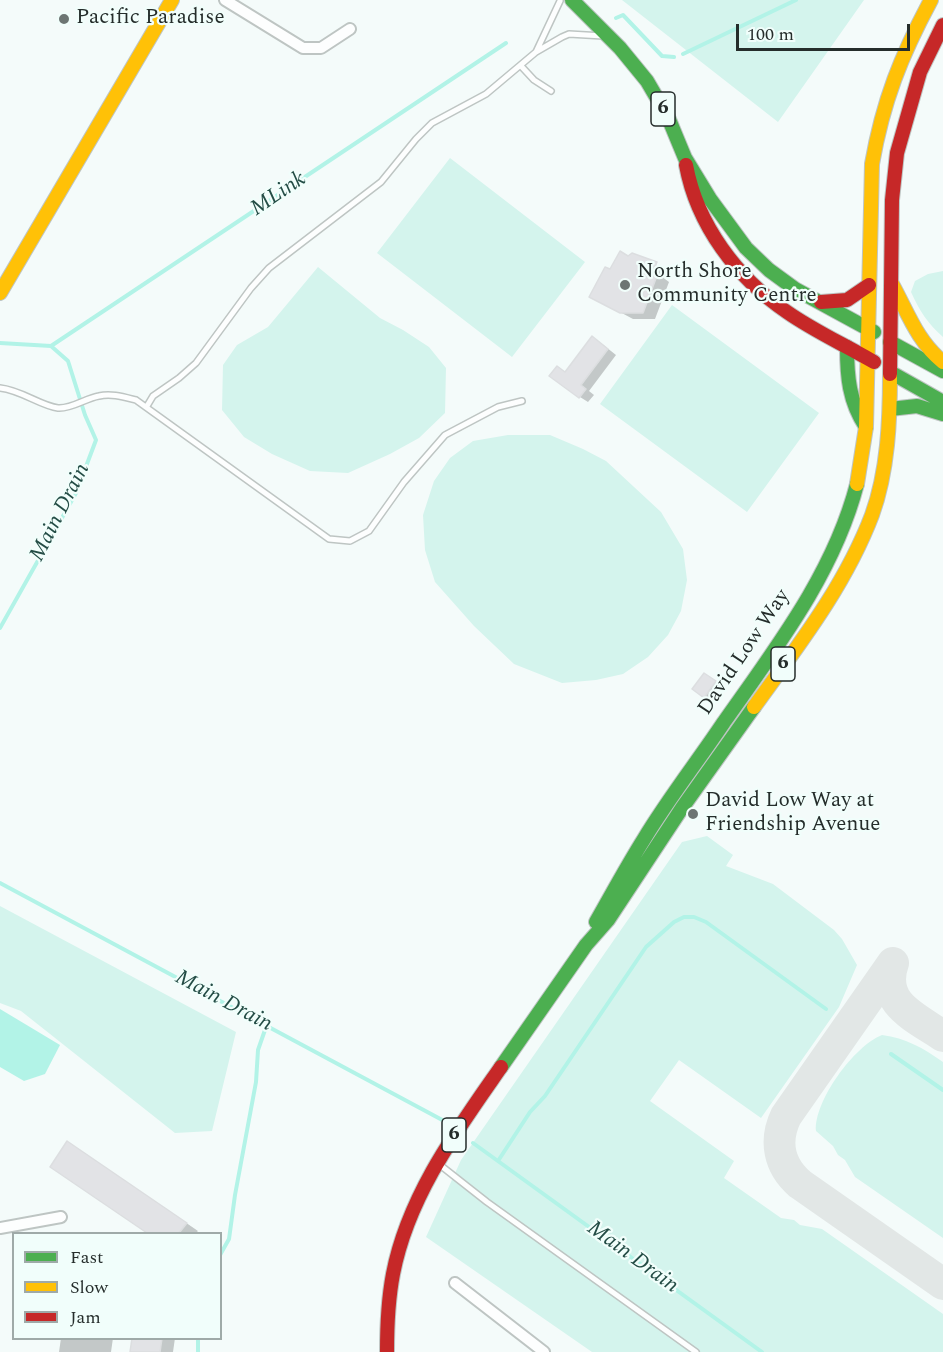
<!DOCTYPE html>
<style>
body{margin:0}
#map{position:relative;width:943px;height:1352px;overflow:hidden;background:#f4fbfa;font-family:Spectral,serif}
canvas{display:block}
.legend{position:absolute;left:12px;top:1232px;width:210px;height:108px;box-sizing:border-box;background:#f1fefb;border:2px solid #9faaa8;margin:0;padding:8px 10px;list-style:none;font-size:18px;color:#252d2b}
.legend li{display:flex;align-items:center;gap:12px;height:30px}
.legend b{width:30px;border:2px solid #9faaa8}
.scale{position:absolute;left:736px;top:24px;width:174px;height:27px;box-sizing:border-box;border:3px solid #252d2b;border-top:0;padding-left:8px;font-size:18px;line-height:21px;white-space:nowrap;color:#252d2b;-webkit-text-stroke:4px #f1fefb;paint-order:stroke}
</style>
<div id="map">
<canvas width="943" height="1352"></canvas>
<ul class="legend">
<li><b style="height:8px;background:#4caf50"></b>Fast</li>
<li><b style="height:8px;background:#ffc107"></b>Slow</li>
<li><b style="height:8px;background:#c62828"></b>Jam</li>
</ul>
<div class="scale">100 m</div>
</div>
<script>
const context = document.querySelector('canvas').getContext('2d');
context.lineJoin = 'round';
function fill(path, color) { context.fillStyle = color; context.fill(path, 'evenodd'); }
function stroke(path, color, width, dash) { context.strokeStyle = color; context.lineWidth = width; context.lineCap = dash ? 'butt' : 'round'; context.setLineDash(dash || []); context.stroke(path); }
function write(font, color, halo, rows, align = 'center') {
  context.font = font + ' Spectral,serif'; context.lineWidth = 4.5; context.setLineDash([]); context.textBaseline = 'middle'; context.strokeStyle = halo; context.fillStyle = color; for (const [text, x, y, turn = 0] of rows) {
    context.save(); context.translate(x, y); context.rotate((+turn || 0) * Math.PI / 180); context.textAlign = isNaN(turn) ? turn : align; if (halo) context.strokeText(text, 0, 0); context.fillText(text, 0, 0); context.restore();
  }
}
fill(new Path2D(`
 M 622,0 L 864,0 L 778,122 Z
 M 450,158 L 585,262 L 512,357 L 377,253 Z
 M 318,267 L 380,318 L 403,330 L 429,347 L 446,368 L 445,413 L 419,438 L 390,454 L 348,473 L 310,471 L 272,454 L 244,437 L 222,410 L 223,365 L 237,345 L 268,327 Z
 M 943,271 L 943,337 C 928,324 919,310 911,292 L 915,281 L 928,274 Z
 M 672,305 L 819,413 L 747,512 L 600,404 Z
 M 508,435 L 550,435 L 583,449 L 606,461 L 661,512 L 683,549 L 687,580 L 681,611 L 668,635 L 648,657 L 623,674 L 596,680 L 562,683 L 514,664 L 474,626 L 435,582 L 425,550 L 423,515 L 434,481 L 450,458 L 473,441 Z
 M 707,836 L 733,855 L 726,866 L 773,884 L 834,930 L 842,939 L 857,965 L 839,1007 L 761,1118 L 679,1060 L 650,1101 L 734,1161 L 724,1178 L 781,1218 L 794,1220 L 800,1225 L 822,1229 L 943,1314 L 943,1352 L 592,1352 L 426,1237 L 461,1160 L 682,842 Z
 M 0,906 L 236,1032 L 212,1131 L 175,1133 L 21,1011 L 0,1003 Z
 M 882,1035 C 906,1038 923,1048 943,1062 L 943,1238 L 855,1177 L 845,1160 L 838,1155 L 833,1146 L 816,1131 C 814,1101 854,1046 882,1035 Z`), '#d4f4ed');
fill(new Path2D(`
 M 0,1009 L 60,1045 L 45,1074 L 24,1081 L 0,1067 Z`), '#b2f3e7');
fill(new Path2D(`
 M 632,254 L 668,271 L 665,279 L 669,282 L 655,319 L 633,319 L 603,303 L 610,271 Z
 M 601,343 L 616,355 L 589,391 L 594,395 L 588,402 L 580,397 L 566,373 Z
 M 709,678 L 720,685 L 710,700 L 705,697 Z
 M 80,1150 L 198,1231 L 195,1234 L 149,1234 L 52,1166 Z
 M 61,1338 L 113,1338 L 111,1352 L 59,1352 Z
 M 135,1338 L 175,1338 L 173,1352 L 132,1352 Z`), '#0003');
stroke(new Path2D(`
 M 616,18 L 623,15 L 662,56 L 674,57
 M 683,54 L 796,0
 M 0,343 L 51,346 L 68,361 L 85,415 L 96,440 L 76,493 L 0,628
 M 51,346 L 506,43
 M 0,883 L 446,1122
 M 891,1054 L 943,1090
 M 473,1143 L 762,1352
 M 498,1161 L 530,1112 L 545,1096 L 646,947 L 674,922 L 684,917 L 694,917 L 706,922 L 826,1009
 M 220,1255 L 229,1239 L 235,1195 L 256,1082 L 258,1050 L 266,1027
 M 198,1338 L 198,1352`), '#b2f3e7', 4);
stroke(new Path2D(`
 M 893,963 L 786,1116 C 774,1141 779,1166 800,1184 L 943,1284
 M 893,963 C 879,1003 915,1017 943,1036`), '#e2e7e6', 32);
const building = new Path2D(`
 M 620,251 L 628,256 L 632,253 L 657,262 L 653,272 L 658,273 L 643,313 L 620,313 L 589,297 L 605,267 L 610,269 Z
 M 592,336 L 608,349 L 581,385 L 586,389 L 579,398 L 549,376 L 557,366 L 565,372 Z
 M 704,673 L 716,681 L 704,698 L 692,689 Z
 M 67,1141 L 187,1223 L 179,1233 L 147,1233 L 50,1167 Z
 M 132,1338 L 162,1338 L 160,1352 L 130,1352 Z`);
fill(building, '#e2e3e6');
stroke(building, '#dcdee0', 1.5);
const lane = new Path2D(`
 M 536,52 L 560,1
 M 521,66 L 534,80 L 551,91
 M 0,388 C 21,390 41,406 58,408 C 72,409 86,398 99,396 C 111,393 124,397 136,400 L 329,539 L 350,541 L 369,531 L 404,482 L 445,435 L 498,407 L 522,401
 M 147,406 L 153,396 L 179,378 L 196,363 L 251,288 L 269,268 L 381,182 L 416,139 L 432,123 L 486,94 L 536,52 L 562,37 L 569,34 L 603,36
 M 440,1165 L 487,1202 L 696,1352`);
const street = new Path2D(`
 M 225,0 L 303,48 L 321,48 L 350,29
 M 0,1228 L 61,1217
 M 455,1283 L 544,1352`);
const fast = new Path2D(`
 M 572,0 L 620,48 L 647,81 L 668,117 L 685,158 L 710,199 L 746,248 L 769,270 L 795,289 L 874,332
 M 890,342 L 943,371
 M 847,347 C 847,376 849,402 866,427
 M 890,372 L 943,402
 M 890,409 L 917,406 L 943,414
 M 596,922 C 612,894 627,866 644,839 C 668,799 698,761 724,722 C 776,648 834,573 857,484
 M 501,1067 L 586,945 L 608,920 L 682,808 L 754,707`);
const slow = new Path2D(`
 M 892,284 C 908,313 917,341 943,362
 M 0,293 L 172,0
 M 857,484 L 866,427 L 872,164 C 883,101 901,56 931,0
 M 754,707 C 798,646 845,586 872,515 C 888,471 890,420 890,374`);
const jam = new Path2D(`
 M 686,165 C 697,225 737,278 787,312 C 814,331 845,345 874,362
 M 821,302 L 847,300 L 869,285
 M 890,374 L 892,200 L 897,153 L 920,72 L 943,25
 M 387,1352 C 387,1326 388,1300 393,1274 C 408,1196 457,1130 501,1067`);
stroke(lane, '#bec5c3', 8);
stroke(street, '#bec5c3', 14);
stroke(fast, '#bec5c3', 16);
stroke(slow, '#bec5c3', 16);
stroke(jam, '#bec5c3', 16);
stroke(lane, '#fdfefe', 5);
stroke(street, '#fdfefe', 10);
stroke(fast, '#4caf50', 14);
stroke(slow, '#ffc107', 14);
stroke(jam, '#c62828', 14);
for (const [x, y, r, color] of [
 [64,19,6,"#6d7573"],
 [625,285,6,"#6d7573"],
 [693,814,6,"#6d7573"]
]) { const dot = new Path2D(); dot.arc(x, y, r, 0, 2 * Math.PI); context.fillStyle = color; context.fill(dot); stroke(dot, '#f1fefb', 2); }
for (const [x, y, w] of [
 [663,109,24],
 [783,664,24],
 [454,1135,24]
]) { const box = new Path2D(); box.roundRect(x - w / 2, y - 17, w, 34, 4.5); context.fillStyle = '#f1fefb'; context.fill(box); stroke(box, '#252d2b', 1.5); }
write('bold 20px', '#252d2b', null, [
 ["6",663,109],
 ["6",783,664],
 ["6",454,1135]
]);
write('21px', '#252d2b', '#f1fefb', [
 ["Pacific Paradise",76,19],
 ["North Shore",637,273],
 ["Community Centre",637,297],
 ["David Low Way at",705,802],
 ["Friendship Avenue",705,826]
], 'left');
write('21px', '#252d2b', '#f1fefb', [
 ["David Low Way",745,653,-56]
]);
write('italic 22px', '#244d46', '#f1fefb', [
 ["MLink",279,195,-34],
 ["Main Drain",61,513,-63],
 ["Main Drain",223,1002,28],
 ["Main Drain",632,1258,36]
]);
</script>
